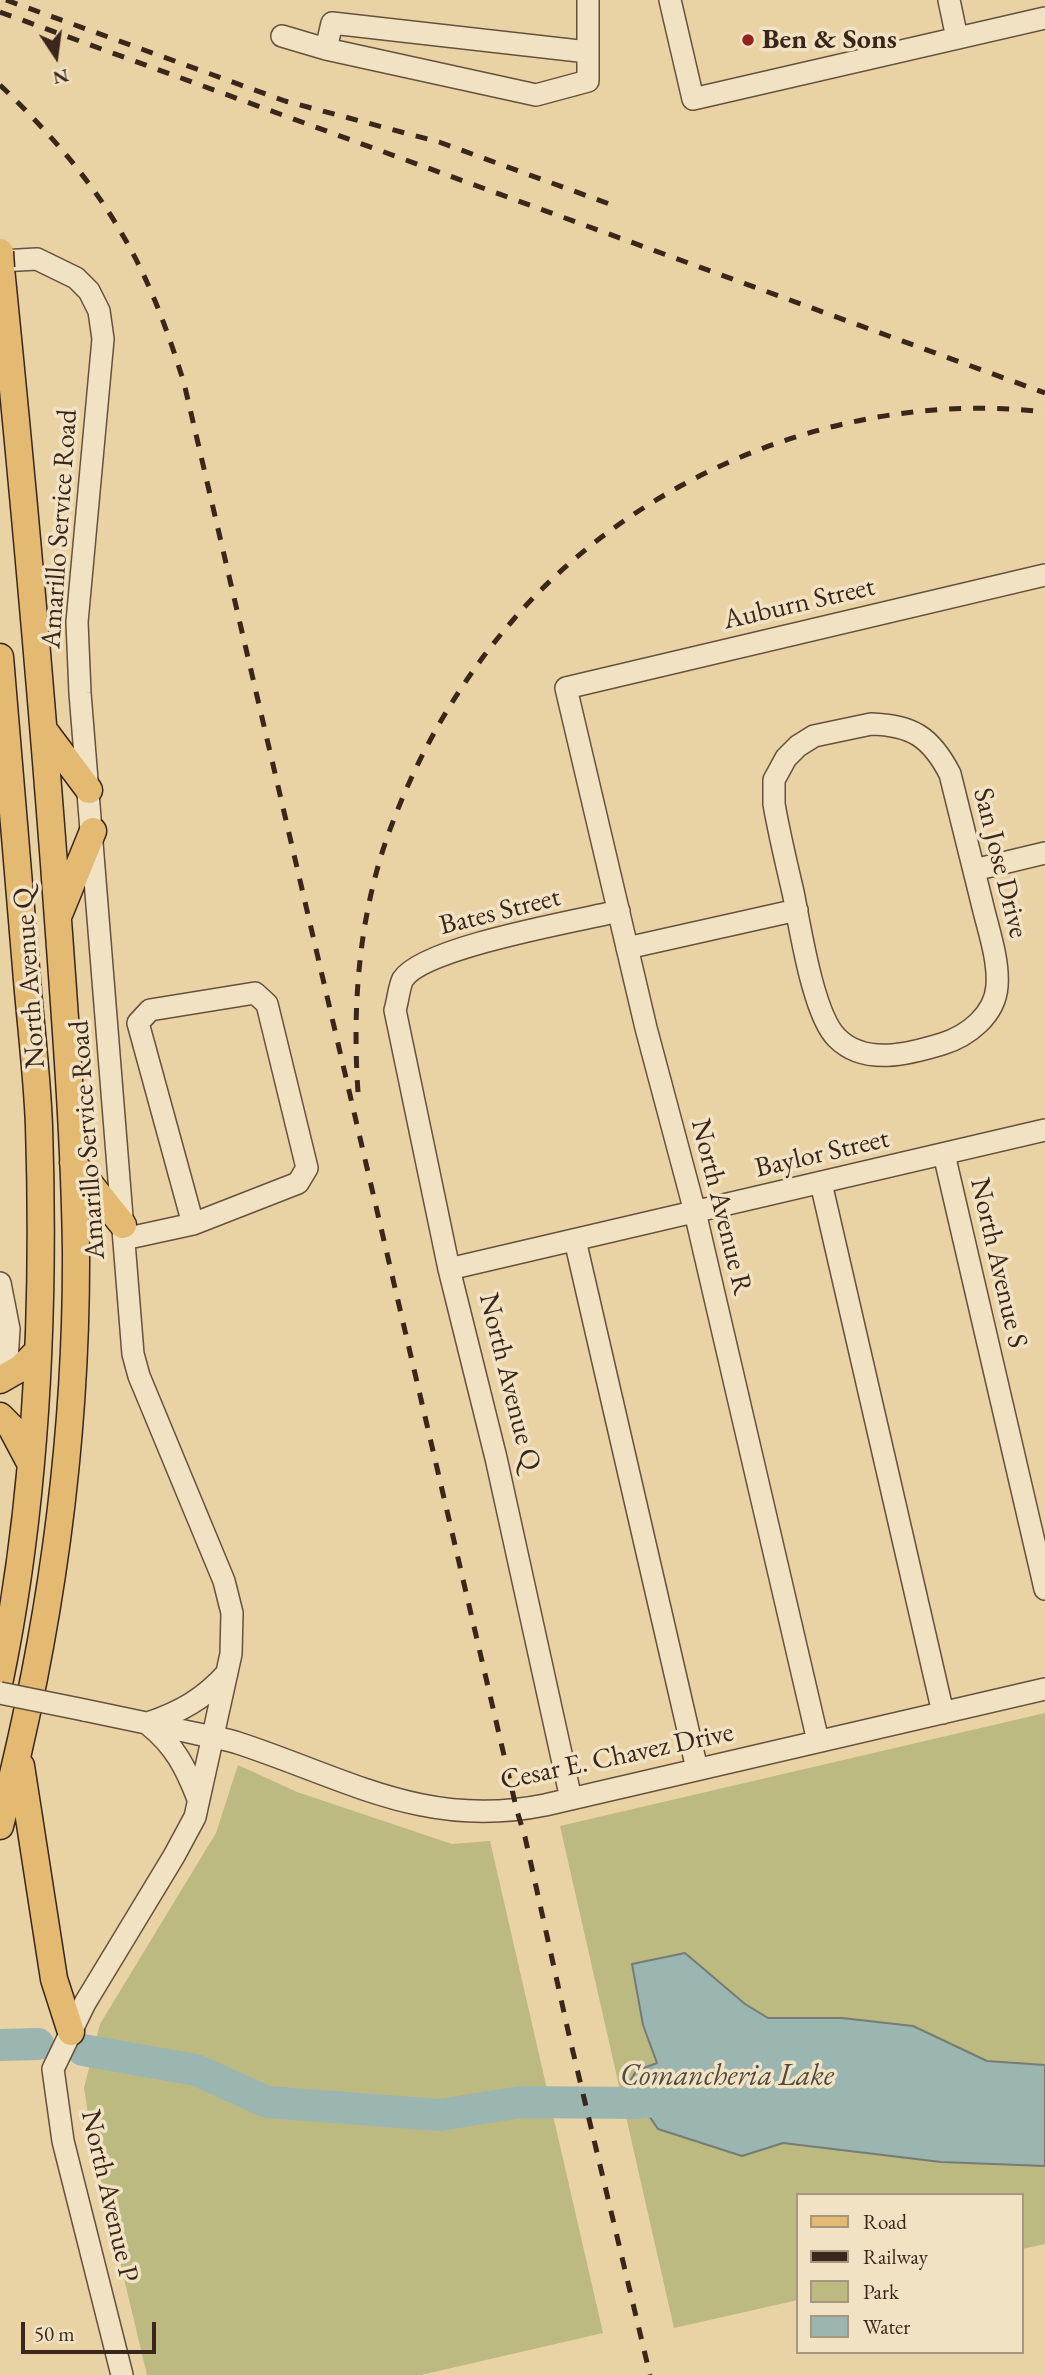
<!DOCTYPE html>
<style>
body{margin:0}
#map{position:relative;width:1045px;height:2375px;overflow:hidden;background:#e9d2a4;font-family:"EB Garamond",serif}
canvas{display:block}
.legend{position:absolute;left:796px;top:2193px;width:228px;height:161px;box-sizing:border-box;background:#f1e2c4;border:2px solid #a89780;margin:0;padding:9px 12px;list-style:none;font-size:21px;color:#3a261b}
.legend li{display:flex;align-items:center;gap:14px;height:35px}
.legend b{width:35px;border:2px solid #a89780}
.north{position:absolute;left:21px;top:21px;width:70px;height:70px;-webkit-text-stroke:5px #f1e2c4;paint-order:stroke;rotate:167deg;font-size:19px;font-weight:700;line-height:28px;text-align:center;color:#3a261b}
.north::after{content:'';display:block;margin:auto;width:24px;height:32px;background:#3a261b;clip-path:polygon(50% 0,100% 100%,50% 72%,0 100%)}
.scale{position:absolute;left:21px;top:2322px;width:135px;height:32px;box-sizing:border-box;border:4px solid #3a261b;border-top:0;padding-left:9px;font-size:21px;line-height:24px;white-space:nowrap;color:#3a261b;-webkit-text-stroke:5px #f1e2c4;paint-order:stroke}
</style>
<div id="map">
<canvas width="1045" height="2375"></canvas>
<ul class="legend">
<li><b style="height:9px;background:#e4b972"></b>Road</li>
<li><b style="height:9px;background:#3a261b"></b>Railway</li>
<li><b style="height:19px;background:#bcba81"></b>Park</li>
<li><b style="height:19px;background:#9bb5b1"></b>Water</li>
</ul>
<div class="north">N</div>
<div class="scale">50 m</div>
</div>
<script>
const context = document.querySelector('canvas').getContext('2d');
context.lineJoin = 'round';
function fill(path, color) { context.fillStyle = color; context.fill(path, 'evenodd'); }
function stroke(path, color, width, dash) { context.strokeStyle = color; context.lineWidth = width; context.lineCap = dash ? 'butt' : 'round'; context.setLineDash(dash || []); context.stroke(path); }
function write(font, color, halo, rows, align = 'center') {
  context.font = font + ' "EB Garamond",serif'; context.lineWidth = 7; context.setLineDash([]); context.textBaseline = 'middle'; context.strokeStyle = halo; context.fillStyle = color; for (const [text, x, y, turn = 0] of rows) {
    context.save(); context.translate(x, y); context.rotate((+turn || 0) * Math.PI / 180); context.textAlign = isNaN(turn) ? turn : align; if (halo) context.strokeText(text, 0, 0); context.fillText(text, 0, 0); context.restore();
  }
}
fill(new Path2D(`
 M 1045,1713 L 1045,2244 L 1022,2249 L 1022,2195 L 798,2195 L 798,2300 L 674,2328 L 560,1826 Z
 M 238,1765 L 297,1792 L 452,1844 L 490,1841 L 603,2333 L 421,2375 L 147,2375 L 95,2157 L 84,2088 L 100,2024 L 216,1833 Z`), '#bcba81');
const water = new Path2D(`
 M 685,1953 L 745,2004 L 768,2018 L 842,2018 L 913,2026 L 987,2061 L 1045,2065 L 1045,2166 L 941,2162 L 783,2143 L 742,2156 L 658,2129 L 628,2085 L 636,2071 L 657,2063 L 643,2025 L 632,1964 Z`);
fill(water, '#9bb5b1');
stroke(water, '#747c75', 2);
stroke(new Path2D(`
 M 0,2045 L 38,2044
 M 83,2050 L 196,2070 L 267,2102 L 439,2115 L 521,2102 L 637,2103 L 681,2098`), '#9bb5b1', 32);
const minor = new Path2D(`
 M 670,0 L 693,99 L 1045,18
 M 949,0 L 957,38
 M 282,36 L 326,49
 M 588,52 L 332,23 L 326,49 L 536,95 L 588,81 L 588,0
 M 0,261 L 37,259 L 76,278 L 89,291 L 99,311 L 103,339 L 77,622 L 80,693 L 133,1354 L 139,1376 L 224,1581 L 232,1613 L 231,1654 L 195,1817 L 174,1856 L 85,2003 L 53,2069 L 63,2141 L 122,2375
 M 871,724 C 912,725 931,737 950,774 C 961,817 971,860 982,903 C 988,929 999,959 997,986 C 995,1015 968,1036 942,1044 C 909,1054 865,1066 837,1038 C 813,1015 800,926 793,892 C 786,862 779,833 774,804 L 774,780 L 786,758 L 798,746 L 814,736 Z
 M 974,870 L 1045,853
 M 627,948 L 797,910
 M 944,1154 L 1045,1589
 M 821,1183 L 943,1713
 M 124,1239 L 193,1224 L 298,1183 L 307,1168 L 267,1004 L 255,993 L 150,1010 L 138,1023 L 193,1224
 M 575,1240 L 697,1769
 M 449,1269 L 1045,1130
 M 0,1283 L 9,1329 L 7,1359
 M 84,1710 C 119,1717 154,1725 189,1732 C 206,1736 224,1738 241,1744 C 349,1780 427,1829 545,1805 L 1045,1689
 M 148,1723 C 180,1712 204,1699 227,1673
 M 149,1725 C 175,1746 186,1768 198,1799
 M 818,1741 L 695,1212 L 646,1028 L 566,688 L 1045,575
 M 571,1799 L 496,1458 L 449,1269 L 395,1010 C 398,1001 399,986 403,979 C 424,947 577,921 619,911`);
const major = new Path2D(`
 M 0,657 C 9,760 17,864 26,968 C 30,1020 37,1073 39,1126 C 45,1310 37,1499 0,1679
 M 44,730 L 89,790
 M 60,912 L 93,831
 M 73,1163 L 123,1225
 M 0,1380 L 21,1368 L 38,1351
 M 0,1416 L 11,1427 L 29,1461
 M 21,1766 L 54,1979 L 71,2032
 M 0,1826 C 49,1639 77,1444 76,1250 C 74,1121 63,993 54,864 C 39,665 21,466 1,268`);
stroke(minor, '#66513d', 24);
stroke(major, '#3a261b', 29);
stroke(minor, '#f1e2c4', 21);
stroke(major, '#e4b972', 26);
stroke(new Path2D(`
 M 6,0 L 285,101 L 439,142 L 615,206
 M 0,12 L 1045,393
 M 0,85 C 46,129 90,178 122,234 C 150,281 168,332 184,383 L 517,1811 L 525,1837 L 569,2035 L 650,2375
 M 358,1092 C 352,1005 359,917 388,835 C 416,757 458,683 513,620 C 641,472 849,389 1045,412`), '#3a261b', 5, [12, 12]);
const minorBridge = new Path2D(`
 M 0,1693 L 84,1710`);
const majorBridge = new Path2D(`
 M 0,252 L 1,268`);
stroke(minorBridge, '#66513d', 24, []);
stroke(majorBridge, '#3a261b', 29, []);
stroke(minorBridge, '#f1e2c4', 21);
stroke(majorBridge, '#e4b972', 26);
for (const [x, y, r, color] of [
 [748,40,7,"#8f2418"]
]) { const dot = new Path2D(); dot.arc(x, y, r, 0, 2 * Math.PI); context.fillStyle = color; context.fill(dot); stroke(dot, '#f1e2c4', 2.5); }
write('bold 28px', '#3a261b', '#f1e2c4', [
 ["Ben & Sons",762,40]
], 'left');
write('28px', '#3a261b', '#f1e2c4', [
 ["Amarillo Service Road",60,529,-86],
 ["Auburn Street",799,604,-13],
 ["San Jose Drive",1000,863,76],
 ["Bates Street",500,912,-14],
 ["North Avenue Q",30,978,-94],
 ["Amarillo Service Road",88,1140,-94],
 ["Baylor Street",822,1154,-13],
 ["North Avenue R",721,1207,76],
 ["North Avenue S",998,1263,77],
 ["North Avenue Q",509,1382,76],
 ["Cesar E. Chavez Drive",617,1757,-12],
 ["North Avenue P",109,2196,77]
]);
write('italic 30px', '#524a40', '#f1e2c4', [
 ["Comancheria Lake",727,2077]
]);
</script>
